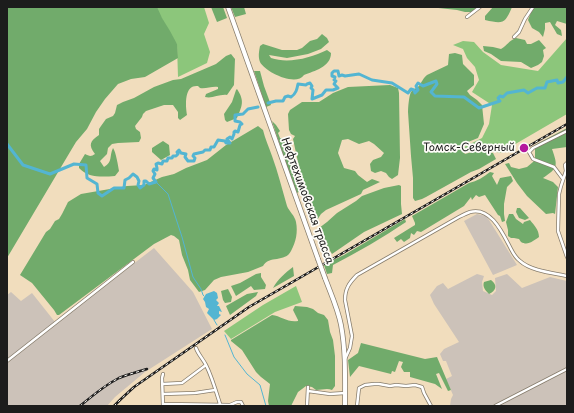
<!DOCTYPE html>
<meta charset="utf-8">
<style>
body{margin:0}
#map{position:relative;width:574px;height:413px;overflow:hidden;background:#f1ddbd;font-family:"Playpen Sans",sans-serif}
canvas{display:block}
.frame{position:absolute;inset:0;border:8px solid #1c1c1c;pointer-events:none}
</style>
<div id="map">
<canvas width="574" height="413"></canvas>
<div class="frame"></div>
</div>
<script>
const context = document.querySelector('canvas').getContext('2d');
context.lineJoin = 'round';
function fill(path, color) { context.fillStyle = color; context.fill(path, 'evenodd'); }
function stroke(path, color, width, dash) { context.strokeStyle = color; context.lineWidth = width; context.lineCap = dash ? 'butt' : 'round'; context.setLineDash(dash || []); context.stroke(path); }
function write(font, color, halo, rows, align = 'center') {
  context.font = font + ' "Playpen Sans",sans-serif'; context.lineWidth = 3.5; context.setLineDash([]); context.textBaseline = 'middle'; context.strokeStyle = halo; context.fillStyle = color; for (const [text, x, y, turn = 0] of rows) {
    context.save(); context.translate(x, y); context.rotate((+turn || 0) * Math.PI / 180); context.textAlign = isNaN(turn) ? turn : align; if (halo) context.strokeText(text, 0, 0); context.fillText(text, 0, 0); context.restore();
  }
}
fill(new Path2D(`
 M 477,214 L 486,216 L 489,220 L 517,265 L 493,275 L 464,221 Z
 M 154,248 L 193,292 L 212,329 L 145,372 L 115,397 L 107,406 L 7,406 L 7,295 L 11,292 L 21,301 L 32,293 L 55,322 L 59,321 Z
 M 477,274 L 484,276 L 482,282 L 483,291 L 492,295 L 496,291 L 495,278 L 507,274 L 522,288 L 550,277 L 567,281 L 567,406 L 450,406 L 451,399 L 453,395 L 446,379 L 452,376 L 446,361 L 443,361 L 440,354 L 444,349 L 459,342 L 434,304 L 430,295 L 437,286 L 443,283 L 448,289 Z`), '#ccc2b9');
fill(new Path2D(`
 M 155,7 L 204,7 L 209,23 L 204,34 L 210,52 L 207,63 L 178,77 L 177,45 Z
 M 567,38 L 567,114 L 500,153 L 479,147 L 468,150 L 464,147 L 482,138 L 489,124 L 492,105 L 472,92 L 479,80 L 475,67 L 467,58 L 463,49 L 453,45 L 463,41 L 474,42 L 483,52 L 501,65 L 538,71 Z
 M 296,286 L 302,302 L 275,312 L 231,339 L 224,331 L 263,305 Z`), '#8cc67b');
fill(new Path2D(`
 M 7,7 L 157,7 L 162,18 L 170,31 L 177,44 L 178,58 L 145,77 L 131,79 L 118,84 L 105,99 L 96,112 L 87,129 L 76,142 L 70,152 L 7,258 Z
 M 211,7 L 223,7 L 227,18 L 217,22 Z
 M 231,7 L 244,7 L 246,14 L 235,17 Z
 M 429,7 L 481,7 L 473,12 L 465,12 L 457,10 Z
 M 493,7 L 512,7 C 505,24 503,24 485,20 L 485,16 Z
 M 533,7 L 567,7 L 567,24 L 557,21 L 555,25 L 561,30 L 562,36 L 557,34 L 550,22 L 545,23 L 545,29 L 543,37 L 539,32 L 532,28 L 528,20 Z
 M 322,34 L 327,38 L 329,42 L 321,49 L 308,54 L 287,58 L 269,55 L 271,58 C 288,64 311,58 327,50 L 331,53 C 331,67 314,71 304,75 C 296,87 265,72 260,62 C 258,57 259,51 260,46 L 263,44 L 282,50 L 297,50 L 302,48 L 310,41 L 317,39 Z
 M 516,38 L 525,40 L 527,44 L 531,44 L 539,40 L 546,48 L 543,50 L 544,56 L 542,62 L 538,65 L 531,68 L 521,62 L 501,61 L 491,54 L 484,51 L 483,46 L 493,47 L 501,49 C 508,45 508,41 516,38 Z
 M 455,53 L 462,55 L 463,64 L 474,75 L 474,85 L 467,91 L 470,95 L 477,100 L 482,105 L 484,124 L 478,138 L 463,144 L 461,149 L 465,154 L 479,150 L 493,153 L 496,159 L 479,169 L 471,172 L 426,197 L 422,199 L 415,201 L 413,198 L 413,178 L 411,156 L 408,112 C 408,107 409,96 411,92 C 413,89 417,88 419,86 C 422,82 423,78 427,75 L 448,65 L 449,54 Z
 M 231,54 L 235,59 L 234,85 L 227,95 C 219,94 212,99 205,97 L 206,94 L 218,89 L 218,87 C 212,86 206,89 200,88 L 198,86 C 196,86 193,86 192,87 C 184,92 186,108 187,115 L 180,120 L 178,118 L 178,112 L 173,105 L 164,105 L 146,111 L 143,114 L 142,117 L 135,126 L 136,129 L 140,132 L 141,138 L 139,142 L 118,143 L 112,144 L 108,148 L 107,154 L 100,161 L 104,167 C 113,162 109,156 113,148 C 116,152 118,166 119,171 L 115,176 C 102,177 88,178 79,168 L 79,164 L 85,154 C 89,156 91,157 95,154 C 88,145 90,141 99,135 L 99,129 L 101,126 L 106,119 L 113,116 L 115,113 L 117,105 L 123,102 L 134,98 L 154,87 L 173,80 L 181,79 L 216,64 L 226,56 Z
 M 254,71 L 260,71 L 264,86 L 271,105 L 266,107 Z
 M 390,85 L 398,88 L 399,93 L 400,158 L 398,175 L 392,179 L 389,177 L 386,173 L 381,171 L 375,173 L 371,171 L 370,164 L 373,160 L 381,157 L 384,153 L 374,144 L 369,141 L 359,144 L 348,139 L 342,140 L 338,153 L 344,168 L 355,171 L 358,175 L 367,182 L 372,179 L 380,182 L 363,190 L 361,194 L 326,210 L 321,214 L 317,220 L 315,219 L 309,198 L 301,176 L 293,139 L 295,136 L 291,134 L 289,130 L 288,114 L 290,110 L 302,102 L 319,102 L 333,93 L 348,87 Z
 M 237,89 C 245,101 242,106 237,118 L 227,122 L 225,120 L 224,114 L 232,102 L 236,90 Z
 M 272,121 L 276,125 L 280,131 L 278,133 L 280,138 L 282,138 L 287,146 L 300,191 L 297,193 L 290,176 Z
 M 258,126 L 263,130 C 265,139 269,147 272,156 C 278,172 282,189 287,206 C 289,211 295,216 296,222 C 298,232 296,242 291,251 C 285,263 269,255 263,266 L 248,272 L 221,277 L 214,280 L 205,290 L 199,292 L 190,280 L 188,270 L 182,255 L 179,240 L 174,236 L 171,235 L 154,244 L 59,315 L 57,315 L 54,310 L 32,283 L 20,275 L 46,232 L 50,229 L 55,221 L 59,219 L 62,214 L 68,202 L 81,194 L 127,186 L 144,185 L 162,177 L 174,174 L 186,168 L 207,160 L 226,145 Z
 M 567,128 L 567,147 L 552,149 C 558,166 558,168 543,178 L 553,182 L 558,187 L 555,214 L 553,213 L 546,214 L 527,196 L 517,183 L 505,164 L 509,163 L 511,167 L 519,169 L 527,167 L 533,162 L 535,159 L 535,145 Z
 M 163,141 L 169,145 L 170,155 L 161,160 L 152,152 L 152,148 Z
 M 490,172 L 494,173 L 492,176 L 497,185 L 500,178 L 511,176 L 513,181 L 507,187 L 504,204 L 504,214 L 505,221 L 502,222 L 500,216 L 498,215 L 485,195 L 479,197 L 476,195 L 472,200 L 471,197 L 464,206 L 421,232 L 417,231 L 414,235 L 411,233 L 410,238 L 404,242 L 401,239 L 397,242 L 394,238 L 415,225 L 415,223 L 412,216 L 469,183 C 477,181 484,177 490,172 Z
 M 399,185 L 401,186 L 401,204 L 402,214 L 364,232 L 332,254 L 321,236 L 319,228 L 327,222 L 337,213 L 356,201 L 362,196 L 384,188 Z
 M 517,208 L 520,208 L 529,218 L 525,220 L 519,218 L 516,212 Z
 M 509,214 L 513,214 L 516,219 L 523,224 L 524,222 L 530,220 C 534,225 539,230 539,237 C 533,241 528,246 521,242 L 519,239 L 514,238 L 511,238 L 508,236 L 508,230 L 506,222 Z
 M 405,219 L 406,222 C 382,238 358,252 333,265 L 332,273 L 327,274 L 324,265 L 327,265 L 329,262 L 344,255 Z
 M 293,267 L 294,276 L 273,288 C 278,279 285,273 293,267 Z
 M 261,273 L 261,277 L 266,285 L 265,289 L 254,290 L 251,286 L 236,296 L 231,286 L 240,283 L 256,274 Z
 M 491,280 C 498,285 496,291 489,294 C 486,291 482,287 484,282 Z
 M 228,289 L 232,297 L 231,302 L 225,303 L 223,300 L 221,291 Z
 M 258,292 L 256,296 L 230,315 L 226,306 L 247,294 Z
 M 295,306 L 307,307 L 313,309 L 318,313 L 324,315 L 328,320 L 330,332 L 333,340 L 335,356 L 335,386 L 332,390 C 327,388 322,390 316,390 L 312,387 L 306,386 L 298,392 L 291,406 L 269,406 L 268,401 L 270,384 L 261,377 L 256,372 L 242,350 L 231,341 L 231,340 L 272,315 C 281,316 288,323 298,321 L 298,320 L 293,310 Z
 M 361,343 L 425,359 L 437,357 L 451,390 L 448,391 L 439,373 L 436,374 L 442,389 L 435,384 L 410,377 L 410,372 L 404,372 L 401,367 L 403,362 L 399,361 L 395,372 L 392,371 L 391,374 L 359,366 L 350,377 L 348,360 L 358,353 Z`), '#71ab6b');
fill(new Path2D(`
 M 214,291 L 217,293 L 218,298 L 216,300 L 219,303 L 217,306 L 219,306 L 222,312 L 219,311 L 219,314 L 221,315 L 217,319 L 214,320 L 207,313 L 209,309 L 206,307 L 205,302 L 203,299 L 206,294 Z`), '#53b5d2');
stroke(new Path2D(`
 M 156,182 L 168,194 L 182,237 L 193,277 L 201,289 L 203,295 L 204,296
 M 214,320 L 217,325
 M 225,335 L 234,357 L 247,374 L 260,385 L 266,406`), '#53b5d2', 1);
stroke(new Path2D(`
 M 268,103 L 276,101 L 283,101 L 285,97 L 288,96 L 291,97 C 296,94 297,89 298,84 L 306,85 L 307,84 L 310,83 L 312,86 L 311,88 L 313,90 L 312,99 L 322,95 L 326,90 L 333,90 L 338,88 L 334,84 L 336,81 L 334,80 L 335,77 L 332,76 L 332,73 L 334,71 L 338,71 L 339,76 L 342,75 L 345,76 L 359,74 L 372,80 L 392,83 L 408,93 L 411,89 L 414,90 L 415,93 L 418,90 L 416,86 L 418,83 L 423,86 L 436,81 L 437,84 L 431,92 L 435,96 L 464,97 L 479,108 L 500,101 L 498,98 L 500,96 L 503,97 L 507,93 L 524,90 L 528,93 L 537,88 L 545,88 L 547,82 L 557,80 L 558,83 L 563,82 L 567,77
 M 7,144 L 23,165 L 50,174 L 74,164 L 86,165 L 87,178 L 97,184 L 98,193 L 102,196 L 114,188 L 124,188 L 125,180 L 129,178 L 133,174 L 137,177 L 139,181 L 138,185 L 140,188 L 144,185 L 144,181 L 146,181 L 149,184 L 156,182 L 153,178 L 155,174 L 153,171 L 154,169 L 157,170 L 157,168 L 156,164 L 158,163 L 162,164 L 163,161 L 167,161 L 168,158 L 172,158 L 173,156 L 176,156 L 178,154 L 177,152 L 179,150 L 181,153 L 186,154 L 185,157 L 188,161 L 194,161 L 195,158 L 193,156 L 194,154 L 203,152 L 205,150 L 210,150 L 211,147 L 214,147 L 218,140 L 225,141 L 226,143 L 230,143 L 227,139 L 230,137 L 232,139 L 234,134 L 234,132 L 235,131 L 238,132 L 240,125 L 242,124 L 240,122 L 235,121 L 235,115 L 243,114 L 248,109 L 258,107`), '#53b5d2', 3);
const minor = new Path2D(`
 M 467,17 L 480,7
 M 514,37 L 519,32 L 525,19 L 533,7
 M 567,163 L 565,165 L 566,171 L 561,186 L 559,194 L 558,231 L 567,257
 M 563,179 L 554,167 L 533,159 L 529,152 L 533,148 L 567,131
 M 196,348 C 198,354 203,359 206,365 C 212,377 216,391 220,404
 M 345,359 L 350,348 L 352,336 L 345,300 C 345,289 349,283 357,275 L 459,217 C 463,215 467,213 470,212 C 491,206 503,234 511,249 C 513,253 516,258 520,261 C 531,271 553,273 567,276
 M 7,361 L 133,262
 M 163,374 L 162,378 L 163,406
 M 163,384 L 182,383 L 206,365
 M 308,391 L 330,394 L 345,393
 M 163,394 L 195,393 L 215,390
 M 164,404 L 230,405 L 237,402 L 241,402 L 243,406
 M 307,406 L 308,387
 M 357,406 L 359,388 L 365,385 L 374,384 L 379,384 L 390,386 L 396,385 L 406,386 L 415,385 L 422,387 L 424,393 L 431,406
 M 495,406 L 567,369`);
const major = new Path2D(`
 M 228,7 L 318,259
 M 325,278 C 331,294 338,309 341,325 C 346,352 345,379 345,406`);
stroke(minor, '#867c6c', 4);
stroke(major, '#867c6c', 5.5);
stroke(minor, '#fff', 2.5);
stroke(major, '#fff', 4);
const rail = new Path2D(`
 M 80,406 C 92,396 105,385 119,378 C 128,374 138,372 147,369
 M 114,406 L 121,399 L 134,387 L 249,307 L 567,124`);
stroke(rail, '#1c1c1c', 2.5);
stroke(rail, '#fdfcf7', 1, [3]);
const majorBridge = new Path2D(`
 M 318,259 L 325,278`);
stroke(majorBridge, '#867c6c', 5.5, []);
stroke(majorBridge, '#fff', 4);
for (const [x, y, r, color] of [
 [524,148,5,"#b5179e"]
]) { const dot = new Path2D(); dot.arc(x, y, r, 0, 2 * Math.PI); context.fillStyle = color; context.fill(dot); stroke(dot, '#fdfcf7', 1.5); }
write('11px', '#1c1c1c', '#fdfcf7', [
 ["Томск-Северный",515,148]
], 'right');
write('11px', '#1c1c1c', '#fdfcf7', [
 ["Нефтехимовская трасса",307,201,70]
]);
</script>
